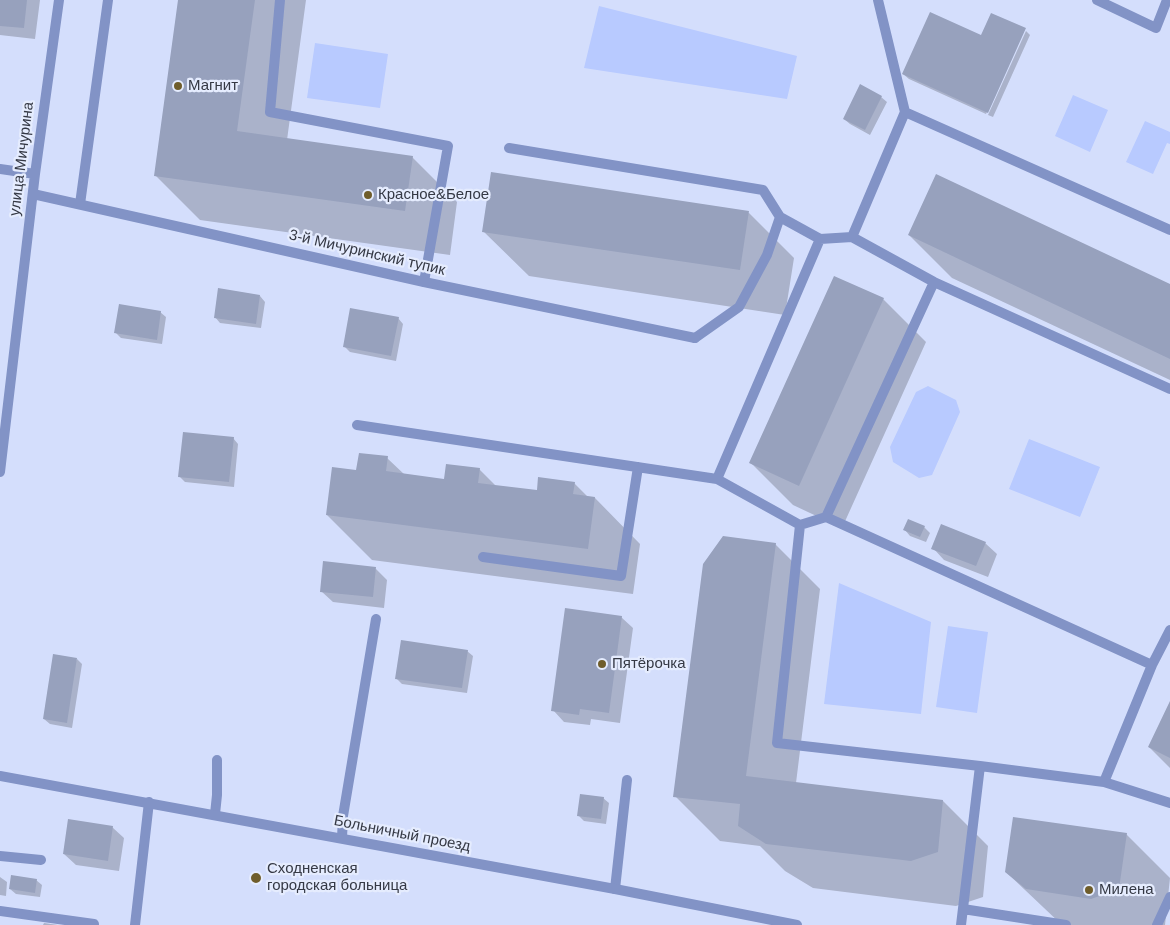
<!DOCTYPE html>
<meta charset="utf-8">
<style>
body{margin:0}
canvas{display:block;background:#d4defc}
</style>
<canvas width="1170" height="925"></canvas>
<script>
const context = document.querySelector('canvas').getContext('2d');
context.lineJoin = 'round';
function fill(path, color) { context.fillStyle = color; context.fill(path, 'evenodd'); }
function stroke(path, color, width, dash) { context.strokeStyle = color; context.lineWidth = width; context.lineCap = dash ? 'butt' : 'round'; context.setLineDash(dash || []); context.stroke(path); }
function write(font, color, halo, rows, align = 'center') {
  context.font = font + ' Arial,sans-serif'; context.lineWidth = 4.5; context.setLineDash([]); context.textBaseline = 'middle'; context.strokeStyle = halo; context.fillStyle = color; for (const [text, x, y, turn = 0] of rows) {
    context.save(); context.translate(x, y); context.rotate((+turn || 0) * Math.PI / 180); context.textAlign = isNaN(turn) ? turn : align; if (halo) context.strokeText(text, 0, 0); context.fillText(text, 0, 0); context.restore();
  }
}
fill(new Path2D(`
 M 599,6 L 797,56 L 787,99 L 584,68 Z
 M 315,43 L 388,54 L 380,108 L 307,98 Z
 M 1073,95 L 1108,110 L 1090,152 L 1055,136 Z
 M 1145,121 L 1170,132 L 1170,144 L 1167,143 L 1153,174 L 1126,162 Z
 M 928,386 L 956,400 L 960,412 L 932,475 L 919,478 L 893,462 L 890,447 L 916,392 Z
 M 1029,439 L 1100,467 L 1080,517 L 1009,489 Z
 M 839,583 L 931,622 L 921,714 L 824,704 Z
 M 948,626 L 988,632 L 977,713 L 936,707 Z`), '#b8caff');
fill(new Path2D(`
 M 0,0 L 40,0 L 35,39 L 0,35 Z
 M 179,0 L 306,0 L 287,140 L 412,157 L 457,202 L 450,255 L 200,220 L 155,175 Z
 M 1025,29 L 986,114 L 909,79 L 903,74 L 981,36 Z
 M 1026,31 L 1030,35 L 993,117 L 988,115 Z
 M 881,97 L 887,102 L 870,135 L 850,124 L 844,119 Z
 M 749,213 L 794,258 L 785,315 L 529,276 L 483,231 Z
 M 909,235 L 1170,286 L 1170,380 L 952,278 Z
 M 260,296 L 265,302 L 261,328 L 220,323 L 215,317 Z
 M 883,299 L 926,342 L 842,528 L 793,505 L 751,463 Z
 M 160,312 L 166,317 L 162,344 L 121,338 L 116,333 Z
 M 398,318 L 403,324 L 396,361 L 350,352 L 344,346 Z
 M 233,438 L 238,444 L 234,487 L 185,482 L 180,477 Z
 M 387,458 L 405,475 L 445,481 L 479,469 L 496,486 L 538,492 L 574,483 L 589,498 L 595,498 L 640,544 L 633,594 L 372,560 L 327,515 L 357,471 Z
 M 924,527 L 930,533 L 926,542 L 910,536 L 905,530 Z
 M 985,543 L 997,554 L 988,577 L 944,560 L 933,548 Z
 M 775,544 L 820,589 L 796,783 L 943,801 L 988,846 L 983,897 L 956,906 L 813,888 L 785,871 L 760,846 L 720,841 L 675,796 Z
 M 376,569 L 387,580 L 384,608 L 333,602 L 321,591 Z
 M 621,617 L 633,628 L 620,723 L 591,719 L 590,725 L 564,722 L 553,710 Z
 M 467,651 L 473,656 L 467,693 L 402,684 L 396,678 Z
 M 77,659 L 82,664 L 72,728 L 50,724 L 44,719 Z
 M 1170,704 L 1170,768 L 1149,747 Z
 M 603,798 L 609,803 L 606,824 L 584,821 L 579,816 Z
 M 112,827 L 124,838 L 119,871 L 76,865 L 64,854 Z
 M 1126,834 L 1170,878 L 1165,925 L 1062,925 L 1006,872 Z
 M 0,877 L 7,882 L 6,896 L 0,895 Z
 M 36,880 L 42,885 L 40,897 L 16,894 L 10,889 Z
 M 44,923 L 58,925 L 43,925 Z`), '#0003');
fill(new Path2D(`
 M 0,0 L 27,0 L 24,28 L 0,26 Z
 M 178,0 L 255,0 L 237,131 L 413,156 L 405,211 L 154,176 Z
 M 930,12 L 981,35 L 991,13 L 1026,28 L 988,113 L 902,74 Z
 M 860,84 L 882,96 L 865,130 L 843,119 Z
 M 491,172 L 749,211 L 740,270 L 482,232 Z
 M 936,174 L 1170,284 L 1170,359 L 908,235 Z
 M 834,276 L 884,298 L 799,486 L 749,463 Z
 M 218,288 L 260,295 L 256,324 L 214,318 Z
 M 119,304 L 161,311 L 157,340 L 114,333 Z
 M 350,308 L 399,317 L 391,356 L 343,347 Z
 M 183,432 L 234,437 L 229,482 L 178,477 Z
 M 359,453 L 388,456 L 386,471 L 444,479 L 446,464 L 480,468 L 478,483 L 537,490 L 538,477 L 575,482 L 573,494 L 595,497 L 588,549 L 326,515 L 332,467 L 356,470 Z
 M 908,519 L 925,526 L 920,537 L 903,530 Z
 M 941,524 L 986,542 L 976,566 L 931,549 Z
 M 723,536 L 776,543 L 746,776 L 943,800 L 938,852 L 911,861 L 766,844 L 738,826 L 740,804 L 673,797 L 703,564 Z
 M 323,561 L 376,567 L 373,597 L 320,592 Z
 M 565,608 L 622,616 L 609,713 L 580,709 L 579,715 L 551,711 Z
 M 401,640 L 468,650 L 462,688 L 395,679 Z
 M 53,654 L 77,658 L 67,723 L 43,719 Z
 M 1170,701 L 1170,758 L 1148,747 Z
 M 580,794 L 604,797 L 601,819 L 577,816 Z
 M 1013,817 L 1127,833 L 1119,889 L 1091,899 L 1026,889 L 1005,872 Z
 M 68,819 L 113,826 L 108,861 L 63,854 Z
 M 11,875 L 37,879 L 35,893 L 9,889 Z`), '#97a1bd');
stroke(new Path2D(`
 M 280,0 L 270,112 L 448,146 L 424,282
 M 878,0 L 905,112
 M 1097,0 L 1156,28 L 1167,0
 M 509,148 L 763,190 L 780,217
 M 80,204 L 108,0
 M 1170,230 L 905,112 L 852,237 L 934,282 L 1170,389
 M 695,338 L 739,307 L 767,255 L 780,217 L 820,239
 M 357,425 L 717,479 L 800,525 L 826,517 L 1152,665
 M 717,479 L 820,239 L 852,237
 M 826,517 L 934,282
 M 800,525 L 777,743 L 980,766 L 961,925
 M 483,557 L 621,576 L 638,467
 M 1170,630 L 1152,665 L 1104,782 L 1170,803
 M 980,766 L 1104,782
 M 215,814 L 217,795 L 217,760
 M 342,838 L 343,816 L 376,619
 M 0,856 L 41,860
 M 615,889 L 627,780
 M 963,909 L 1066,925
 M 0,911 L 94,924
 M 135,925 L 149,802
 M 1157,925 L 1170,897`), '#8293c6', 10);
stroke(new Path2D(`
 M 0,169 L 35,174
 M 33,194 L 424,282 L 695,338
 M 0,472 L 35,174 L 59,0
 M 0,776 L 615,889 L 797,925`), '#8293c6', 10);
for (const [x, y, r, color] of [
 [178,86,5,"#6f5d2b"],
 [368,195,5,"#6f5d2b"],
 [602,664,5,"#6f5d2b"],
 [256,878,6,"#6f5d2b"],
 [1089,890,5,"#6f5d2b"]
]) { const dot = new Path2D(); dot.arc(x, y, r, 0, 2 * Math.PI); context.fillStyle = color; context.fill(dot); stroke(dot, '#e5ecfe', 2); }
write('15px', '#353945', '#e5ecfe', [
 ["Магнит",188,86],
 ["Красное&Белое",378,195],
 ["Пятёрочка",612,664],
 ["Сходненская",267,869],
 ["городская больница",267,886],
 ["Милена",1099,890]
], 'left');
write('15px', '#353945', '#e5ecfe', [
 ["улица Мичурина",22,159,-83],
 ["3-й Мичуринский тупик",367,253,13],
 ["Больничный проезд",402,834,11]
]);
</script>
